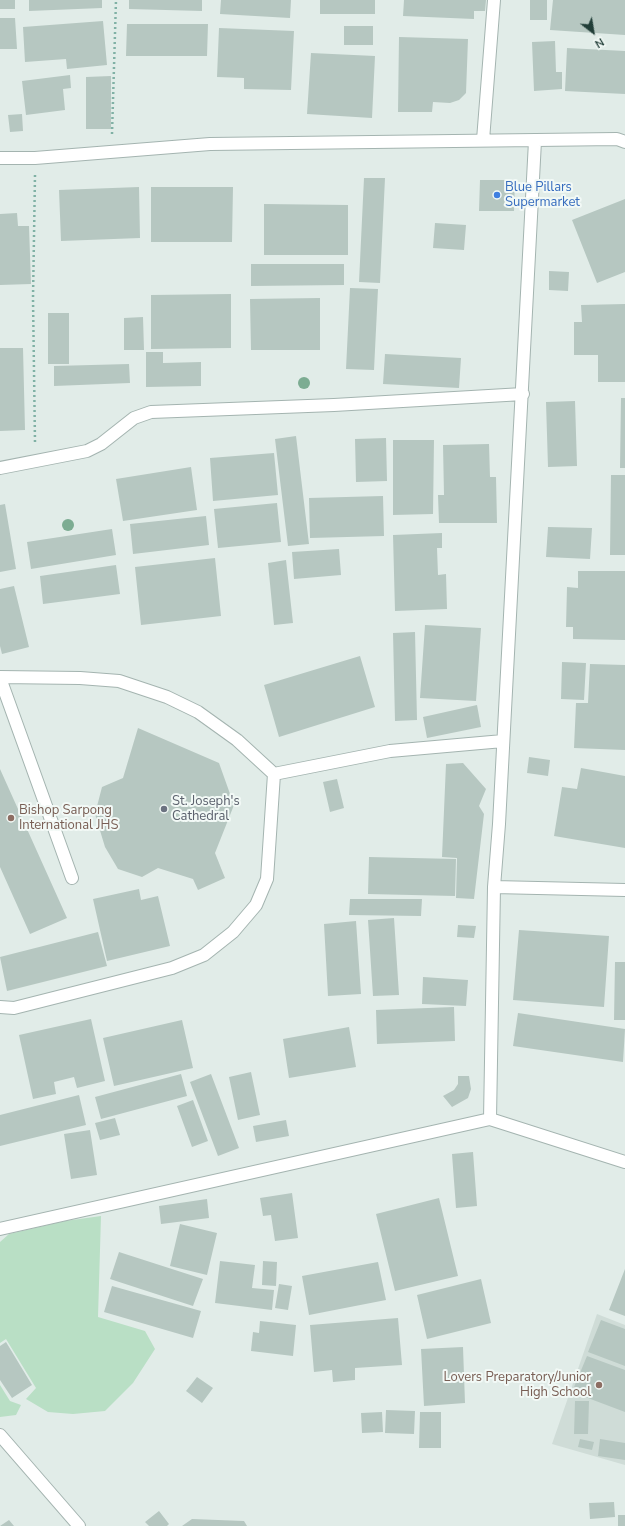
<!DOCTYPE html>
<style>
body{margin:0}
#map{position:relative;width:625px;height:1526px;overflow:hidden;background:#e1ece8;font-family:"Nunito Sans",sans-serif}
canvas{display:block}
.north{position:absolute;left:573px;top:12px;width:40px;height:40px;-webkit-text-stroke:3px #f2f9f6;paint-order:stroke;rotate:149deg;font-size:11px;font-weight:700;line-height:16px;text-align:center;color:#213e38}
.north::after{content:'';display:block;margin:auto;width:14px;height:18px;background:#213e38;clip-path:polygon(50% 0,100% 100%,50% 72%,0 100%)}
</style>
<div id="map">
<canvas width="625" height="1526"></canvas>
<div class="north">N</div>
</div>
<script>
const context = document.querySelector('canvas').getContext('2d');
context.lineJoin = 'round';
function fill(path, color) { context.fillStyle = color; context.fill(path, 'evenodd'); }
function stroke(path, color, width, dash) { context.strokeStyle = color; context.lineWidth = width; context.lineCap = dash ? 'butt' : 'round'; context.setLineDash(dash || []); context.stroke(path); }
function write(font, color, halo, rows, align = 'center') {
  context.font = font + ' "Nunito Sans",sans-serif'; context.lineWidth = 4; context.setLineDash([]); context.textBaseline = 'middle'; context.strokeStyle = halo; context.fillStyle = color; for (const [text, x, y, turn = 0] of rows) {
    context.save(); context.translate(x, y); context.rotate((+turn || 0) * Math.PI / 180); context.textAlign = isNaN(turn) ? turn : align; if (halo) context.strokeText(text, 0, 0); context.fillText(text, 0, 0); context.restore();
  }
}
fill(new Path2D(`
 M 597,1314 L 625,1325 L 625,1465 L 552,1444 Z`), '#cfdcd7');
fill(new Path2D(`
 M 101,1216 L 98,1317 L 145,1331 L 155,1349 L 133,1383 L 105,1411 L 73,1414 L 48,1412 L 26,1399 L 36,1388 L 6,1339 L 0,1343 L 0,1242 L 9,1234 L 65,1221 Z
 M 0,1385 L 10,1401 L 21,1405 L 16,1415 L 0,1417 Z`), '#b9dfc5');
fill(new Path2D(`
 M 0,0 L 15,0 L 15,9 L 0,9 Z
 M 29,0 L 102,0 L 102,8 L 29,11 Z
 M 129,0 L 202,0 L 202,11 L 129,9 Z
 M 221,0 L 291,0 L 290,18 L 220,14 Z
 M 320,0 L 375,0 L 375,14 L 320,14 Z
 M 404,0 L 486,0 L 485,11 L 474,11 L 474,19 L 403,16 Z
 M 530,0 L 547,0 L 547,20 L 530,20 Z
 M 553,0 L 625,0 L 625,35 L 550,30 Z
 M 0,18 L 15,18 L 17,49 L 0,49 Z
 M 103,21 L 107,65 L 67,69 L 66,59 L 25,62 L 23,27 Z
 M 127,24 L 208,24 L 207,56 L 126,56 Z
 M 344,26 L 373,26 L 373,45 L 344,45 Z
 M 219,28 L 294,31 L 291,90 L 244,89 L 244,78 L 217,77 Z
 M 399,37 L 468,39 L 466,93 L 459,100 L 450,103 L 433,102 L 432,112 L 398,112 Z
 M 555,41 L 556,72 L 562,72 L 562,89 L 534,91 L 532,42 Z
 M 567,48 L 625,51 L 625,94 L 565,91 Z
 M 311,53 L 375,56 L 372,118 L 307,114 Z
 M 70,75 L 71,88 L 63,89 L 65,110 L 26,115 L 22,81 Z
 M 111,76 L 111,129 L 86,129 L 86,77 Z
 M 22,114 L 23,131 L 10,132 L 8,115 Z
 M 364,178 L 385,178 L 380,283 L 359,282 Z
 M 480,180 L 515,180 L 514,211 L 479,211 Z
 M 139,187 L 140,238 L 61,241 L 59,190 Z
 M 151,187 L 233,187 L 232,242 L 151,242 Z
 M 625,199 L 625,272 L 597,283 L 572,220 Z
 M 264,204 L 348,205 L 348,255 L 264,255 Z
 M 17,213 L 18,226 L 29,226 L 31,284 L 0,285 L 0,214 Z
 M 435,223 L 466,225 L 464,250 L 433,248 Z
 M 251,264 L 344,264 L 344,285 L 251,286 Z
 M 549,271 L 569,272 L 568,291 L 549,290 Z
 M 350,288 L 378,289 L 374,370 L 346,369 Z
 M 231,294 L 231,348 L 151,349 L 151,295 Z
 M 320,298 L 320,350 L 251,350 L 250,299 Z
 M 625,304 L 625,382 L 598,382 L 598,355 L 574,355 L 574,322 L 582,322 L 581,305 Z
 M 48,313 L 69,313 L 69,364 L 48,364 Z
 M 143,317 L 144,350 L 124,350 L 124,318 Z
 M 0,348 L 23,348 L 25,430 L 0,431 Z
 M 146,352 L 163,352 L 163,363 L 201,362 L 201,386 L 146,387 Z
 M 385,354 L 461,358 L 459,388 L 383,384 Z
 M 129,364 L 130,383 L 54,386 L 54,366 Z
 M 621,398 L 625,398 L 625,468 L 620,468 Z
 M 575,401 L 577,466 L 548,467 L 546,402 Z
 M 296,436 L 309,544 L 288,546 L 275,439 Z
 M 386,438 L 387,481 L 356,482 L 355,439 Z
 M 393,440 L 434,440 L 433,514 L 393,515 Z
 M 489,444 L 490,477 L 496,477 L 497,523 L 439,523 L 438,495 L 444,495 L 443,445 Z
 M 274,453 L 278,495 L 213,501 L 210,458 Z
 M 191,467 L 197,510 L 123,521 L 116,479 Z
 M 611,475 L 625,475 L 625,555 L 610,555 Z
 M 383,496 L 384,536 L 310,538 L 309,498 Z
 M 277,503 L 281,542 L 218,548 L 214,509 Z
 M 5,504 L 16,569 L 0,572 L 0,505 Z
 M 206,516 L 209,545 L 133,554 L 130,524 Z
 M 548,527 L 592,528 L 590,559 L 546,557 Z
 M 112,529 L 116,555 L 31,569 L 27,542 Z
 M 442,533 L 442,548 L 437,548 L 438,575 L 446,574 L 447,609 L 395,611 L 393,535 Z
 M 339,549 L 341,575 L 294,579 L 292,552 Z
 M 215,558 L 221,616 L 141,625 L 135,567 Z
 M 286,560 L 293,623 L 274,625 L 268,563 Z
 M 116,565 L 120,594 L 43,604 L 40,576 Z
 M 578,571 L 625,571 L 625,640 L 573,639 L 573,627 L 566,627 L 567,587 L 578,588 Z
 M 14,586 L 29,647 L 2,654 L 0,646 L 0,589 Z
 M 425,625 L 481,628 L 476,701 L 420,698 Z
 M 415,632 L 417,720 L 395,721 L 393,633 Z
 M 360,656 L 375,707 L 279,737 L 264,685 Z
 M 562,662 L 586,663 L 584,700 L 561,699 Z
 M 590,664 L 625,665 L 625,750 L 574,748 L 576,703 L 588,703 Z
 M 477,705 L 481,727 L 427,738 L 423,717 Z
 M 138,728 L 219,763 L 234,805 L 215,853 L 225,878 L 198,890 L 193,879 L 158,868 L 142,877 L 118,869 L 105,847 L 95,814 L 102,787 L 123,778 Z
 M 529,757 L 550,760 L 548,776 L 527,773 Z
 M 463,763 L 486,789 L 479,806 L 484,814 L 474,899 L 456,898 L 457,858 L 442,857 L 446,764 Z
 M 581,768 L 625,776 L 625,848 L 554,836 L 562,787 L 577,789 Z
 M 0,769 L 67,918 L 30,934 L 0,867 Z
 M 337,779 L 344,808 L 330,812 L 323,782 Z
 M 369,857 L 456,859 L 455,896 L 368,894 Z
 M 139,889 L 141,900 L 158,896 L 170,946 L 107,961 L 93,899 Z
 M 350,899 L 422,899 L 421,916 L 349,915 Z
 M 394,918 L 399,995 L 373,996 L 368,920 Z
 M 356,921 L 361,994 L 328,996 L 324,924 Z
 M 458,925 L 476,926 L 474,938 L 457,937 Z
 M 519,930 L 609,936 L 604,1007 L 513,1000 Z
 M 98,932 L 107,966 L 7,991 L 0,957 Z
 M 615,962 L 625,962 L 625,1020 L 614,1020 Z
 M 423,977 L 468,980 L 466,1006 L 422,1004 Z
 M 454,1007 L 455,1041 L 377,1044 L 376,1010 Z
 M 518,1013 L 625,1029 L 623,1062 L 513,1046 Z
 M 91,1019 L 105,1081 L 77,1088 L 74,1077 L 54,1082 L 56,1094 L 33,1099 L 19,1035 Z
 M 182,1020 L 193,1068 L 114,1086 L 103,1038 Z
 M 349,1027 L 356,1067 L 289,1078 L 283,1039 Z
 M 251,1072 L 260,1115 L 238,1120 L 229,1077 Z
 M 181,1074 L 187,1096 L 101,1119 L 95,1097 Z
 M 211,1074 L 239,1148 L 218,1156 L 190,1082 Z
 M 458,1076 L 469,1076 L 471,1089 L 468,1098 L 452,1107 L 443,1096 L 454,1090 L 458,1084 Z
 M 79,1095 L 86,1125 L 0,1146 L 0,1115 Z
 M 193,1100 L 208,1141 L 192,1147 L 177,1106 Z
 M 115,1118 L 120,1135 L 100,1140 L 95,1123 Z
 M 286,1120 L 289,1136 L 256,1142 L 253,1126 Z
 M 90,1130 L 97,1175 L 71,1179 L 64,1134 Z
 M 473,1152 L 477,1206 L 456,1208 L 452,1154 Z
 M 292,1193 L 298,1238 L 275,1241 L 271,1215 L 263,1216 L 260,1198 Z
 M 439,1198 L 458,1276 L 395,1291 L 376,1214 Z
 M 207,1199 L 209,1218 L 161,1224 L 159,1206 Z
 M 180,1224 L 217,1233 L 207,1275 L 170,1266 Z
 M 119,1252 L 203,1279 L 193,1306 L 110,1279 Z
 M 220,1261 L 255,1265 L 252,1288 L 274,1290 L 272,1310 L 215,1303 Z
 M 263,1261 L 277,1262 L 276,1286 L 262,1285 Z
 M 378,1262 L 386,1300 L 309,1315 L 302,1276 Z
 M 625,1269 L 625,1316 L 609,1310 Z
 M 481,1279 L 491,1323 L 427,1339 L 417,1295 Z
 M 279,1284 L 292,1286 L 288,1310 L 275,1308 Z
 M 112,1286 L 201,1311 L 193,1338 L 104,1312 Z
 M 398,1318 L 402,1365 L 355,1368 L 355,1380 L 333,1382 L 332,1370 L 314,1372 L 310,1325 Z
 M 601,1320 L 625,1329 L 625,1366 L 588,1352 Z
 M 260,1321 L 296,1325 L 293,1356 L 251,1351 L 253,1332 L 259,1333 Z
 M 6,1342 L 32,1385 L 12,1398 L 0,1380 L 0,1346 Z
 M 463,1347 L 465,1403 L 424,1406 L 421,1349 Z
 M 587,1356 L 625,1370 L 625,1412 L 572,1392 Z
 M 197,1377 L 213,1388 L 202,1403 L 186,1391 Z
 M 575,1401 L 589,1401 L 588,1434 L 574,1434 Z
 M 386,1410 L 415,1411 L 414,1434 L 385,1433 Z
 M 382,1412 L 383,1432 L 362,1433 L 361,1413 Z
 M 420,1412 L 441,1412 L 441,1448 L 419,1448 Z
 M 580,1439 L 594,1442 L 592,1450 L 578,1447 Z
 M 600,1439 L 625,1443 L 625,1460 L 598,1456 Z
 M 614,1502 L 615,1517 L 590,1519 L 589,1503 Z
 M 159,1511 L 169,1524 L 167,1526 L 149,1526 L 145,1522 Z
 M 618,1515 L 625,1515 L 625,1526 L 618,1526 Z
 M 192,1519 L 244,1521 L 247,1526 L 182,1526 Z
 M 9,1520 L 14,1526 L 0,1526 Z`), '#b6c7c1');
const minor = new Path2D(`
 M 483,140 L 494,0
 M 0,158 L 35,158 L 210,144 L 617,139 L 625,142
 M 0,468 L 87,451 L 101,444 L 134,418 L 151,412 L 334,405 L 523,394
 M 0,677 L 80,678 L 119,681 L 167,697 L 198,712 L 237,740 L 274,774 L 267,879 L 256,905 L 233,932 L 204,955 L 172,968 L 14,1008 L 0,1007
 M 0,678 L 72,878
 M 274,774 L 390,751 L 503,741
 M 494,887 L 625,890
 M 490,1119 L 494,887 L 499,824 L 535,141
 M 0,1229 L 490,1119 L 625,1162
 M 0,1435 L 79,1526`);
stroke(minor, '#a4b4b0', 14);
stroke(new Path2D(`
 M 112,134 L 116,0
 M 35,175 L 33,298 L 35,442`), '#80b1a5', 2.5, [2, 3]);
stroke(minor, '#fff', 12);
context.fillStyle = '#7cac92';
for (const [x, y] of [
 [304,383],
 [68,525]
]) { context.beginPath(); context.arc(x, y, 6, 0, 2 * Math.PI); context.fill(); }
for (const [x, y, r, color] of [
 [497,195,4,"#3f7fe0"],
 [164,809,4,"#6b7280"],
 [11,818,4,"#8d6e63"],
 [599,1385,4,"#8d6e63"]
]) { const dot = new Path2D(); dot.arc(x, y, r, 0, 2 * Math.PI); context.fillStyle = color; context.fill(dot); stroke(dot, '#f2f9f6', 1.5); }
write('13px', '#366cbe', '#f2f9f6', [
 ["Blue Pillars",505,188],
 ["Supermarket",505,203]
], 'left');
write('13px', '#5b616d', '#f2f9f6', [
 ["St. Joseph's",172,802],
 ["Cathedral",172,817]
], 'left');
write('13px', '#785e54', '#f2f9f6', [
 ["Bishop Sarpong",19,811],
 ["International JHS",19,826],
 ["Lovers Preparatory/Junior",591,1378,"right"],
 ["High School",591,1393,"right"]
], 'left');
</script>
